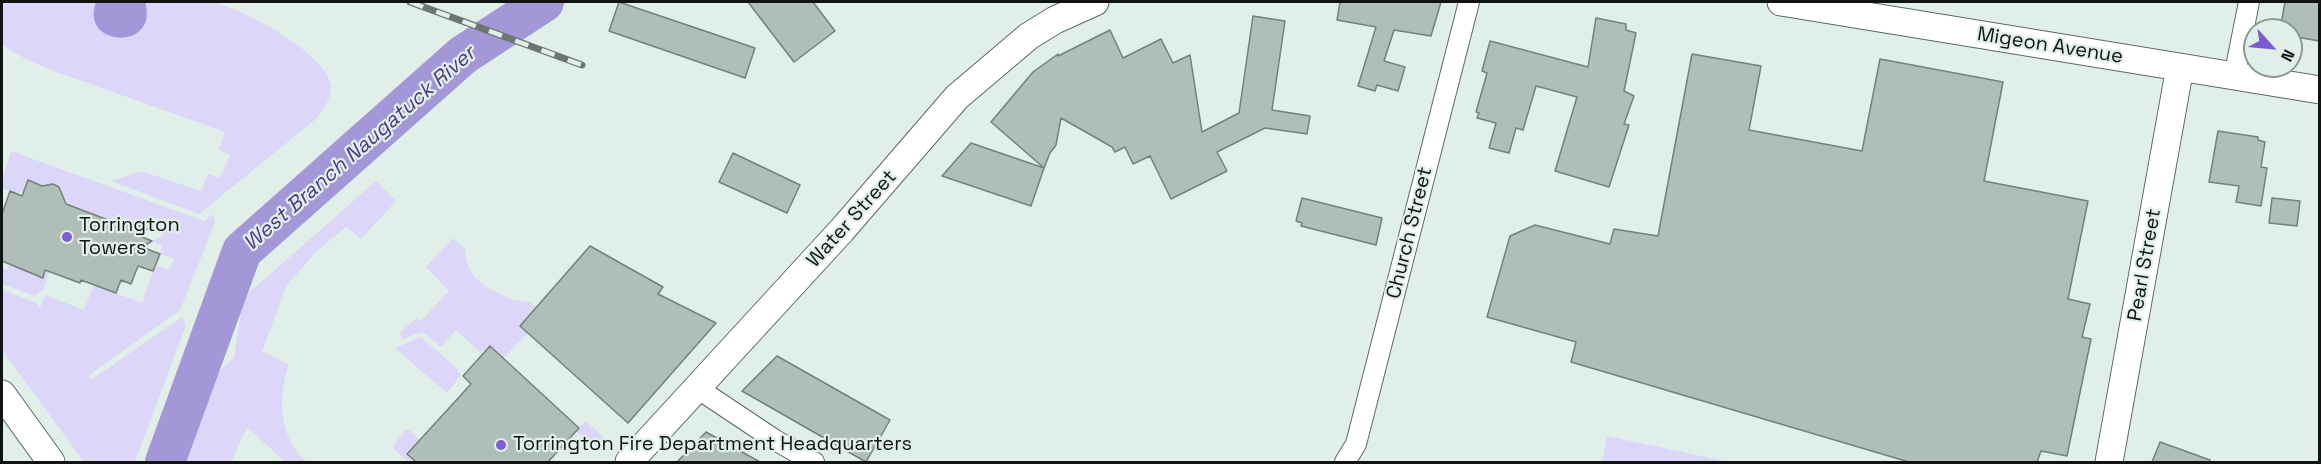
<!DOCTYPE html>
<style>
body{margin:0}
#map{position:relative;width:2321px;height:464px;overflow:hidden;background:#e0f0e9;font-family:"Space Grotesk",sans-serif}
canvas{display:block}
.frame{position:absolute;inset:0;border:3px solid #0f1412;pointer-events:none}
.north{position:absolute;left:2243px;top:18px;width:60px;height:60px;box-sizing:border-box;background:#e0f0e9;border:2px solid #8c9893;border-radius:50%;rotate:117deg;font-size:16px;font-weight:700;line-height:24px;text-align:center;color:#0f1412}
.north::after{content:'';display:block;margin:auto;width:21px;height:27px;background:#7e5bd5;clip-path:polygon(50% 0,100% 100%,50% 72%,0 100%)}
</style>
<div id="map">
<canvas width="2321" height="464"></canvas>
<div class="frame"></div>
<div class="north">N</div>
</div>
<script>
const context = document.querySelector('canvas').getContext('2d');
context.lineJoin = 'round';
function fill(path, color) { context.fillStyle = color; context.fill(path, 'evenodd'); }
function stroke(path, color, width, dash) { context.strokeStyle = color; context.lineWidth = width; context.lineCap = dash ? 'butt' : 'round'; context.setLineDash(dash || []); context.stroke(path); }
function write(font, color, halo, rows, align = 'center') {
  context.font = font + ' "Space Grotesk",sans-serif'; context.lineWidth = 4.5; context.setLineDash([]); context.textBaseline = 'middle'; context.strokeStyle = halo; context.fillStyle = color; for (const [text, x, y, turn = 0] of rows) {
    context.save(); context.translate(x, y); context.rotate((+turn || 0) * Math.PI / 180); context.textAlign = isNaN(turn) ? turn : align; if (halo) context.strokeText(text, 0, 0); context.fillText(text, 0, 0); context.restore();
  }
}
fill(new Path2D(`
 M 2,2 C 50,2 99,2 148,2 C 166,2 195,0 212,2 C 241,7 328,54 331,86 C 332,98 323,110 316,119 L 199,214 L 111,181 L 141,171 L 201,191 L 208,174 L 220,178 L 230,155 L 219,150 L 225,132 C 183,117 141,102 99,87 C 66,75 30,65 2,44 Z
 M 11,151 L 204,221 L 213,214 L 215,222 L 180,310 L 88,376 L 91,380 L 182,317 L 186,325 L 135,462 L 84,462 L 2,350 L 2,290 L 35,302 L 40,308 L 45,295 L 84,310 L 94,285 L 142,303 L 155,265 L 169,270 L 174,259 L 160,254 L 162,246 L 152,241 L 163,236 L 158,225 L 159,224 L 158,221 L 141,228 L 144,234 L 138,239 L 130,230 L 132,223 L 119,218 L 115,227 L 57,207 L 63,194 L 59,187 L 53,184 L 47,187 L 28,180 L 24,190 L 17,194 L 2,188 L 2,180 Z
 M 376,181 L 396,201 L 361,239 L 346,227 L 316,252 L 287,285 L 262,351 L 289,365 C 277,396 279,440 307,462 L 285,462 L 248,428 L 241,439 L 232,462 L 181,462 L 201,387 L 234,358 L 243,298 Z
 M 453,238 L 465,248 C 465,272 480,286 501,294 C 505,296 511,299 515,300 C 528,302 524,299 537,307 L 528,333 L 503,358 L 483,350 L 481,353 L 456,330 L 441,347 L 423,332 L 402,339 L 400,333 L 416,318 L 421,321 L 449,291 L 426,267 Z
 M 11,260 L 32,263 L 28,272 L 42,278 L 47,267 L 52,266 L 43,290 L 35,296 L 2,284 L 2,268 L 7,270 Z
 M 421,337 L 458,369 L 457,371 L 461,375 L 447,393 L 395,348 Z
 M 586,421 L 606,440 L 597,450 L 576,431 Z
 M 409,430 L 420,440 L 407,454 L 416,462 L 408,462 L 394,449 L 393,445 L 405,431 Z
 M 1607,436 L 1729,462 L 1602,462 Z`), '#dcd6f8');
fill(new Path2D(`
 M 96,2 L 145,2 C 160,51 79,48 96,2 Z`), '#a497d8');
stroke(new Path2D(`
 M 165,462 L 242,251 L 463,55 L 544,2`), '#a497d8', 40);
const building = new Path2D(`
 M 619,2 L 755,48 L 745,78 L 609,31 Z
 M 748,2 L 813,2 L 835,31 L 794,62 Z
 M 1340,2 L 1441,2 L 1431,36 L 1394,30 L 1384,61 L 1405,67 L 1398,91 L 1377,85 L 1375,91 L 1358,86 L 1376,27 L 1337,20 Z
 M 2285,2 L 2319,2 L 2319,41 L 2291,36 L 2291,30 L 2280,30 Z
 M 1253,16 L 1285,21 L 1272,110 L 1310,116 L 1307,134 L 1265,128 L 1217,152 L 1227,171 L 1171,199 L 1150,156 L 1133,164 L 1125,147 L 1115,152 L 1112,147 L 1061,118 L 1056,145 L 1050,153 L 1044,168 L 991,122 L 1033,72 L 1058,54 L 1058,56 L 1110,30 L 1123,58 L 1161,39 L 1173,63 L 1190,55 L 1202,132 L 1239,113 Z
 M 1596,18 L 1626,24 L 1626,30 L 1636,33 L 1624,91 L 1634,96 L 1624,124 L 1629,125 L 1609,187 L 1555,171 L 1577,97 L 1536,86 L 1523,130 L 1516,128 L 1509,153 L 1489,148 L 1496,123 L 1477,118 L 1479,113 L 1476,112 L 1487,73 L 1482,71 L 1490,41 L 1588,67 Z
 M 1692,54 L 1761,66 L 1749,130 L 1862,151 L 1880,59 L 2003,82 L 1984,181 L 2088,201 L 2068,299 L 2090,304 L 2082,337 L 2091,339 L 2067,456 L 2041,451 L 2037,462 L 1909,462 L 1571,362 L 1576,342 L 1487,317 L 1510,236 L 1535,225 L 1610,244 L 1614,229 L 1658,236 Z
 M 2218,131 L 2258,137 L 2258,140 L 2265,142 L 2261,167 L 2267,168 L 2261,206 L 2236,202 L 2239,186 L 2209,182 Z
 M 971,143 L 1044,168 L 1031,206 L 942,176 Z
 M 733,153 L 800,185 L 787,213 L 719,182 Z
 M 28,180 L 42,186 L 53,184 L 59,187 L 66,204 L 116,223 L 118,218 L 149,229 L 135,234 L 152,241 L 142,247 L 160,254 L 153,271 L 138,266 L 131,284 L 121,280 L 116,293 L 81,280 L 80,283 L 45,270 L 43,278 L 2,261 L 2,214 L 10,191 L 22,196 Z
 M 1302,198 L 1382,218 L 1376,245 L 1301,226 L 1302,223 L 1296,221 Z
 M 2272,198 L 2300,201 L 2297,226 L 2269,223 Z
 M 590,246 L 663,287 L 658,294 L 716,323 L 628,423 L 520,326 Z
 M 490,346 L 579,428 L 548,462 L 416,462 L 407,454 L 471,384 L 463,376 Z
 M 777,356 L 890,420 L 866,462 L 742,391 Z
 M 706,432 L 760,462 L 677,462 Z
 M 2160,442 L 2210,460 L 2210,462 L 2152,462 Z`);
fill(building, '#afbeb7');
stroke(building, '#73817b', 1.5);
const street = new Path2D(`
 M 2234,77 L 2249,2
 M 697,388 L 775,440 L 814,462
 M 1345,462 L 1356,444 L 1469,2`);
const secondary = new Path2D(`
 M 1781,2 L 2320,90
 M 2,394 L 51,462
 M 629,462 L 842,230 L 957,97 L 1029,36 L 1055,20 L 1095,2
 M 2109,462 L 2180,67`);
stroke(street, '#5c6963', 22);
stroke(secondary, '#5c6963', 29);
stroke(street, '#fff', 20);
stroke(secondary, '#fff', 27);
const rail = new Path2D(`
 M 410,2 L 582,65`);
stroke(rail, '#6c7671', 7);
stroke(rail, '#e0f0e9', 4.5, [14]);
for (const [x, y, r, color] of [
 [67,237,6,"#7e5bd5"],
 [501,445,6,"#7e5bd5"]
]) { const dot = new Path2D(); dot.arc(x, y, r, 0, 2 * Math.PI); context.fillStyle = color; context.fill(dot); stroke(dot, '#e0f0e9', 2); }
write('20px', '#0f1412', '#e0f0e9', [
 ["Migeon Avenue",2050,46,9],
 ["Water Street",852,219,-48],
 ["Church Street",1410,233,-76],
 ["Pearl Street",2145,265,-80]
]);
write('20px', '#0f1412', '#e0f0e9', [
 ["Torrington",79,226],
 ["Towers",79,249],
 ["Torrington Fire Department Headquarters",513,445]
], 'left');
write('italic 21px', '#4e3785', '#e0f0e9', [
 ["West Branch Naugatuck River",360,149,-41]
]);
</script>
